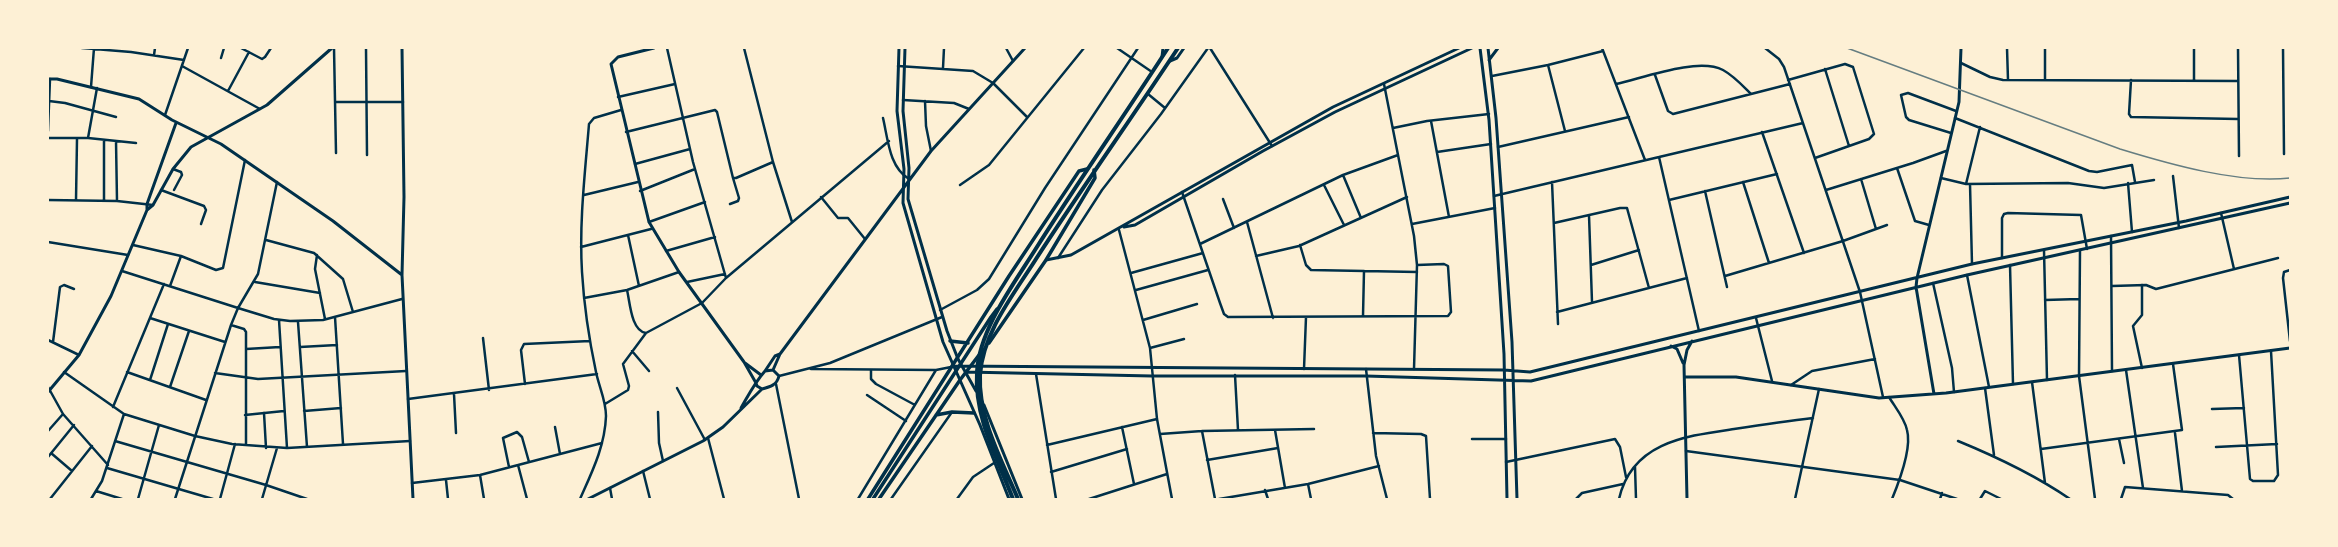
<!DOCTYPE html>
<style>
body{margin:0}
#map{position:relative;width:2338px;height:547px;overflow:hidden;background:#fdf0d5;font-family:"Sofia Sans Condensed",sans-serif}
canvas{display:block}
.frame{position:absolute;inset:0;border:49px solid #fdf0d5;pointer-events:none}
</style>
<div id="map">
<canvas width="2338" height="547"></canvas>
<div class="frame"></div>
</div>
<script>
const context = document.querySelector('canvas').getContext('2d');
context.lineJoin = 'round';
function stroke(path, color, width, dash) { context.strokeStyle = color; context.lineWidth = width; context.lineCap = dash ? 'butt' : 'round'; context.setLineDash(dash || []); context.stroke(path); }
stroke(new Path2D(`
 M 82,48 L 131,52 L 184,60
 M 241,48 L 262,59 L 265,57 L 271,48
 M 334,48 L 336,153
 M 366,48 L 367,155
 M 667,48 L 693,162 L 726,278
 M 744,48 L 773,162 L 792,222
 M 1006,48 L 1013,61
 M 1117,48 L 1152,72
 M 1210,48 L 1272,146
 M 1602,48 L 1645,160
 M 1765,48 L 1779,59 L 1784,67 L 1860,292 L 1883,397
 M 2007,48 L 2008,80
 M 2045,48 L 2045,79
 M 2194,48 L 2194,81
 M 2238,48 L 2239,156
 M 2283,48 L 2284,154
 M 154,55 L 155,48
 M 221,58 L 224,48
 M 1961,63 L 1990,77 L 2003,80 L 2238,81
 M 1548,65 L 1565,131
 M 182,66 L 260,109
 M 898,66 L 973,71 L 993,83 L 1027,117
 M 943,68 L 944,48
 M 1825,69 L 1849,146
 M 1655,75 L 1668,111 L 1673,114 L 1790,84
 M 1492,76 L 1548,65 L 1603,51
 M 1788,80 L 1845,64 L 1853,67 L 1874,134 L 1869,139 L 1815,158
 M 2131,80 L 2129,114 L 2131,117 L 2238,119
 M 1384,84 L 1414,236 L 1417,265 L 1414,369
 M 1616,84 C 1643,78 1698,57 1723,70 C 1734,76 1742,85 1751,94
 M 91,87 L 94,48
 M 228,91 L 249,52
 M 1148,94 L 1165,108
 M 618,97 L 675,84
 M 903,100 L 954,103 L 969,109
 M 49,101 L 65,103 L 116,117
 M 925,101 L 926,126 L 931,151
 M 335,102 L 403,102
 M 165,115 L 188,48
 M 883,118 C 888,139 889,167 909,179
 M 1955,118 L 2089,171 L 2097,172 L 2132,165 L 2135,182
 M 1431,121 L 1449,217
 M 1393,128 L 1427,121 L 1489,114
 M 48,131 L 50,79
 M 626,132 L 715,110 L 717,112 L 733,178 L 736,178 L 773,162
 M 1762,132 L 1804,253
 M 1951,133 L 1909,120 L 1906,117 L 1901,95 L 1908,93 L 1956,111
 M 48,138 L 88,138 L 136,143
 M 88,138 L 97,88
 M 104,140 L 104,200
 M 116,141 L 117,201
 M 1498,147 L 1629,117
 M 1437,152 L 1491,144
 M 1659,157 L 1699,331
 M 635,164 L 690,149
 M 1897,168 L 1915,221 L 1929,225
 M 173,169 L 181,172 L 182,175 L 174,190
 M 1343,175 L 1361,218
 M 2173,176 L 2179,228
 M 1941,178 L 1966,184 L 2068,183 L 2104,188 L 2154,180
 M 1861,179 L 1876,229
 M 1552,182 L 1558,324
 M 1743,182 L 1769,263
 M 2128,183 L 2132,232
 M 1966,184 L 1980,127
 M 1970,184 L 1972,264
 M 960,185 L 989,165 L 1084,48
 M 1324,185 L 1344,225
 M 161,190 L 204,206 L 206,210 L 201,224
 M 1826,190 L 1913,163 L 1946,151
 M 640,191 L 695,169
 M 1705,191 L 1727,287
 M 1182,192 L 1220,303 L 1224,314 L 1228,317 L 1448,316 L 1451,312 L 1448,266 L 1444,264 L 1417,265
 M 584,195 L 638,182
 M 1494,196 L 1803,123
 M 821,197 L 838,218 L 848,218 L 865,239
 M 1223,199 L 1234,228
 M 48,200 L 117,201 L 153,205
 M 76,200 L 77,139
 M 1669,200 L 1777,174
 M 730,204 L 738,201 L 739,198 L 733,178
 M 2221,213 L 2234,269
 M 1589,215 L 1592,302
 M 649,222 L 705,202
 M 1247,222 L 1273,318
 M 1554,223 L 1620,208 L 1627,208 L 1649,288
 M 1412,224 L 1495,208
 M 1119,230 L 1150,348 L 1157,419 L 1172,499
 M 628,235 L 639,286
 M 2111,236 L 2112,371
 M 266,240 L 314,253 L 343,279 L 353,312
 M 48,242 L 128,255
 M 1200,244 L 1343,175 L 1398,155
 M 133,245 L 181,256
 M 1300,245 L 1306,265 L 1311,270 L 1417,272
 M 581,247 L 651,229
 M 2044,250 L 2047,380
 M 2080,250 L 2079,376 L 2095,499
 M 666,251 L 715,237
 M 317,255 L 315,269 L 325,319
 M 1256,256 L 1299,246 L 1407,197
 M 1058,258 L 1102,190 L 1161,114 L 1208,48
 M 2002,258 L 2002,218 L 2004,214 L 2008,213 L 2081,215 L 2087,249
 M 1591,265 L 1639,250
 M 2010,265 L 2013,384
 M 2290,270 L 2284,272 L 2283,278 L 2290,341
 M 122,271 L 238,308 L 274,319 L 290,321 L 323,320 L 402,299
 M 1131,273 L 1203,253
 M 1967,275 L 1989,387
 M 1725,276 L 1843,241 L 1887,225
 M 255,282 L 320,293
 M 687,282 L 725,274
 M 1933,283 L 1952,368 L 1954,392
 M 170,286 L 181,256 L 216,270 L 223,268 L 245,160
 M 2112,286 L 2146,285 L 2156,289 L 2278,258
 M 627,290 C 630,302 631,331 646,333 L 702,303 L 726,278 L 889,141
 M 1136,290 L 1208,270
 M 584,298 L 627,290 L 679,272
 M 2045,300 L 2079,299
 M 940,310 L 977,290 L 989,279 L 1045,188 L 1138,48
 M 1557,312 L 1687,278
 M 1363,316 L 1364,271
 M 335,317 L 343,444
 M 150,318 L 225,342
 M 1756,318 L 1772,381
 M 279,320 L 287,448
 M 1143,320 L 1197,304
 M 298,322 L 307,447
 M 231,325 L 244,329 L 246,332 L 246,445
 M 483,338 L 489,390
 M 48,340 L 79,355
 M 53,342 L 60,287 L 64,285 L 74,289
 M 300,347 L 337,345
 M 1150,348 L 1184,339
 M 246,349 L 280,347
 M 632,351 L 649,371
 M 2239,355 L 2250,479 L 2253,481 L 2274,481 L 2278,475 L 2271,351
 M 2142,368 L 2133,326 L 2142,315 L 2142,285
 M 811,369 L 936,370 L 951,367
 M 1304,369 L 1306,317
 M 1366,369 L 1376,456 L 1387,499
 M 871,370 L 871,379 L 876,384 L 915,405
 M 2126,370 L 2143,488
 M 64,372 L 124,414 L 195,436 L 232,444 L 287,448 L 410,441
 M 127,372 L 206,400
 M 215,373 L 258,379 L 406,371
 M 1036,374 L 1056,499
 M 1235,375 L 1238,430
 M 779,376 L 830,363 L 942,317
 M 150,380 L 168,324
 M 2032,382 L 2045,483
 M 525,384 L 521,350 L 524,344 L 590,341
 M 776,384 L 799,499
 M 1791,385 L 1812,371 L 1875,359
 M 48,387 L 63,414 L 108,465
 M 170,387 L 189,331
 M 677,388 L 705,440
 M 1985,388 L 1994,455
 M 454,394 L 456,433
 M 867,395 L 906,421
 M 1889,397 C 1895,407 1905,419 1907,430 C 1912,448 1899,482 1892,499
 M 408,399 L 597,374
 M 605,404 L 628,390 L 629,386 L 623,364 L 646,333
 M 113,407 L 164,284
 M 2212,409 L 2244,408
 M 304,411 L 341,408
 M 658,412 L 659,443 L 663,461
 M 264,413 L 266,448
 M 245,415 L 284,411
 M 555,427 L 560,454
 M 1122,427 L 1134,484
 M 1275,430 L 1285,488
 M 48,431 L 63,414
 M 1202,431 L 1215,499
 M 1373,433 L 1421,434 L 1426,436 L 1430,499
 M 2175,433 L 2182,491
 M 1160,434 L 1202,431 L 1314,429
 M 708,438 L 724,499
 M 1472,439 L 1506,439
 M 2119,439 L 2124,463
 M 115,441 L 266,485 L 307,499
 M 1958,441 C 1997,457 2035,475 2070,499
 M 1047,445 L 1157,419
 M 2216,447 L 2277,444
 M 2041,449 L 2182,430 L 2173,364
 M 1686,451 L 1900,480 L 1957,499
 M 51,453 L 72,471
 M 48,457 L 74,425
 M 1207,460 L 1278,448
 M 1506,462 L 1615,439 L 1620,447 L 1626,477
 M 518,465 L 527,499
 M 509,467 L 503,438 L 517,432 L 522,437 L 529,462
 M 1635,467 L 1636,499
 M 107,468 L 213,499
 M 643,471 L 650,499
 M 1051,472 L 1127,449
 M 480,475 L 484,499
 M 446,480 L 448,499
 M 412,483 L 480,475 L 602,443
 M 1308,484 L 1311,499
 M 610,488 L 612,499
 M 1265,490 L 1268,499
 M 96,491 L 122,499
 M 50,499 L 92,446
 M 91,499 L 102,481 L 124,414
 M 138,499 L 159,425
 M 175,499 L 231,325 L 238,308 L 258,274 L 277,182
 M 220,499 L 235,444
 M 262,499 L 277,448
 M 580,499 C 592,472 605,446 606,416 C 606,400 599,387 596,372 C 589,339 584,306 582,272 C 579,223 585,173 589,124 L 594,118 L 621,110
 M 858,499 L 936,370
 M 891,499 L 952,412
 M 957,499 L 973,477 L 994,463
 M 1089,499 L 1167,474
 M 1219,499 L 1308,484 L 1379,466
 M 1576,499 L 1582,493 L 1623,484
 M 1619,499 C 1632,442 1686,436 1734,429 C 1760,425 1787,421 1813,418
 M 1795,499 L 1819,389
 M 1940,499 L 1942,493
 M 1980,499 L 1985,491 L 2001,499
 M 2121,499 L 2125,487 L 2228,495 L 2233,499`), '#003049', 2.5);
stroke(new Path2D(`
 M 402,48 L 404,197 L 402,275 L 413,499
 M 654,48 L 618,57 L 611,64 L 649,222 L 679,272 L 744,362 L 756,383 L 757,386 L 762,389 C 770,387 777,385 779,376 L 773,370 L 765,371 C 755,382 748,396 741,408
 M 899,48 L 897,111 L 904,169 L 903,203 L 943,342 L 980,425 L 1009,499
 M 905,48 L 903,111 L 909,168 L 908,199 L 947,331 L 958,359 L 976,391
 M 1480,48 L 1489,120 L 1504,354 L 1507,499
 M 1488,48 L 1496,118 L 1512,342 L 1517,499
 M 1162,57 L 1163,48
 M 1489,60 L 1498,48
 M 1170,61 L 1177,58 L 1184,48
 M 48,79 L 57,79 L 139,99 L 172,120 L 221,144 L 333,221 L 402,275
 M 147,210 L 153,205 L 173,169 L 191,147 L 267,105 L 332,48
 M 1124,227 L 1135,225 L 1263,151 L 1335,112 L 1472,48
 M 1046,260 L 1071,255 L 1333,107 L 1459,48
 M 1671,346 L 1677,349 L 1683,363
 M 745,363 L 761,375
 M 954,366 L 1504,370 L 1530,372 L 1972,264 L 2186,221 L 2290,197
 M 773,370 L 780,354 L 931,151 L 1025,48
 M 765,371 L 775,356 L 780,354
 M 966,372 L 1152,376 L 1366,376 L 1531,381 L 1967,275 L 2290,203
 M 1685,377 L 1736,377 L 1879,398 L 1946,393 L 2290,348
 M 48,392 L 79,355 L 111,296 L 147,210 L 147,204 L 176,123
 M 1934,394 L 1916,287 L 1917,278 L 1959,102 L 1961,48
 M 984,405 L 1022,499
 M 588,499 L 703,441 L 723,427 L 762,389
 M 1687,499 L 1684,365 L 1687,350 L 1692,341`), '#003049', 3);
stroke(new Path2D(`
 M 950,341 L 968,343
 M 989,343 L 1046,260 L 1095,178 L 1094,170
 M 936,415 L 952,412 L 974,413
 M 868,499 L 1009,276 L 1079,171 L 1087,169
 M 873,499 L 991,317 L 997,309
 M 879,499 L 960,380 L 979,355`), '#003049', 3.5);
stroke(new Path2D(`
 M 1013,499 C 997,458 974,417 977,372 C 979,330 1013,285 1035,250 C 1078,182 1124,116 1168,48
 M 1018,499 C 1002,461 978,418 980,375 C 983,332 1014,294 1036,259 C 1082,188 1131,119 1178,48`), '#003049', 4);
stroke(new Path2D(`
 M 1847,48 L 2120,149 C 2169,164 2238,184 2290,178`), '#657d81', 1.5);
</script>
